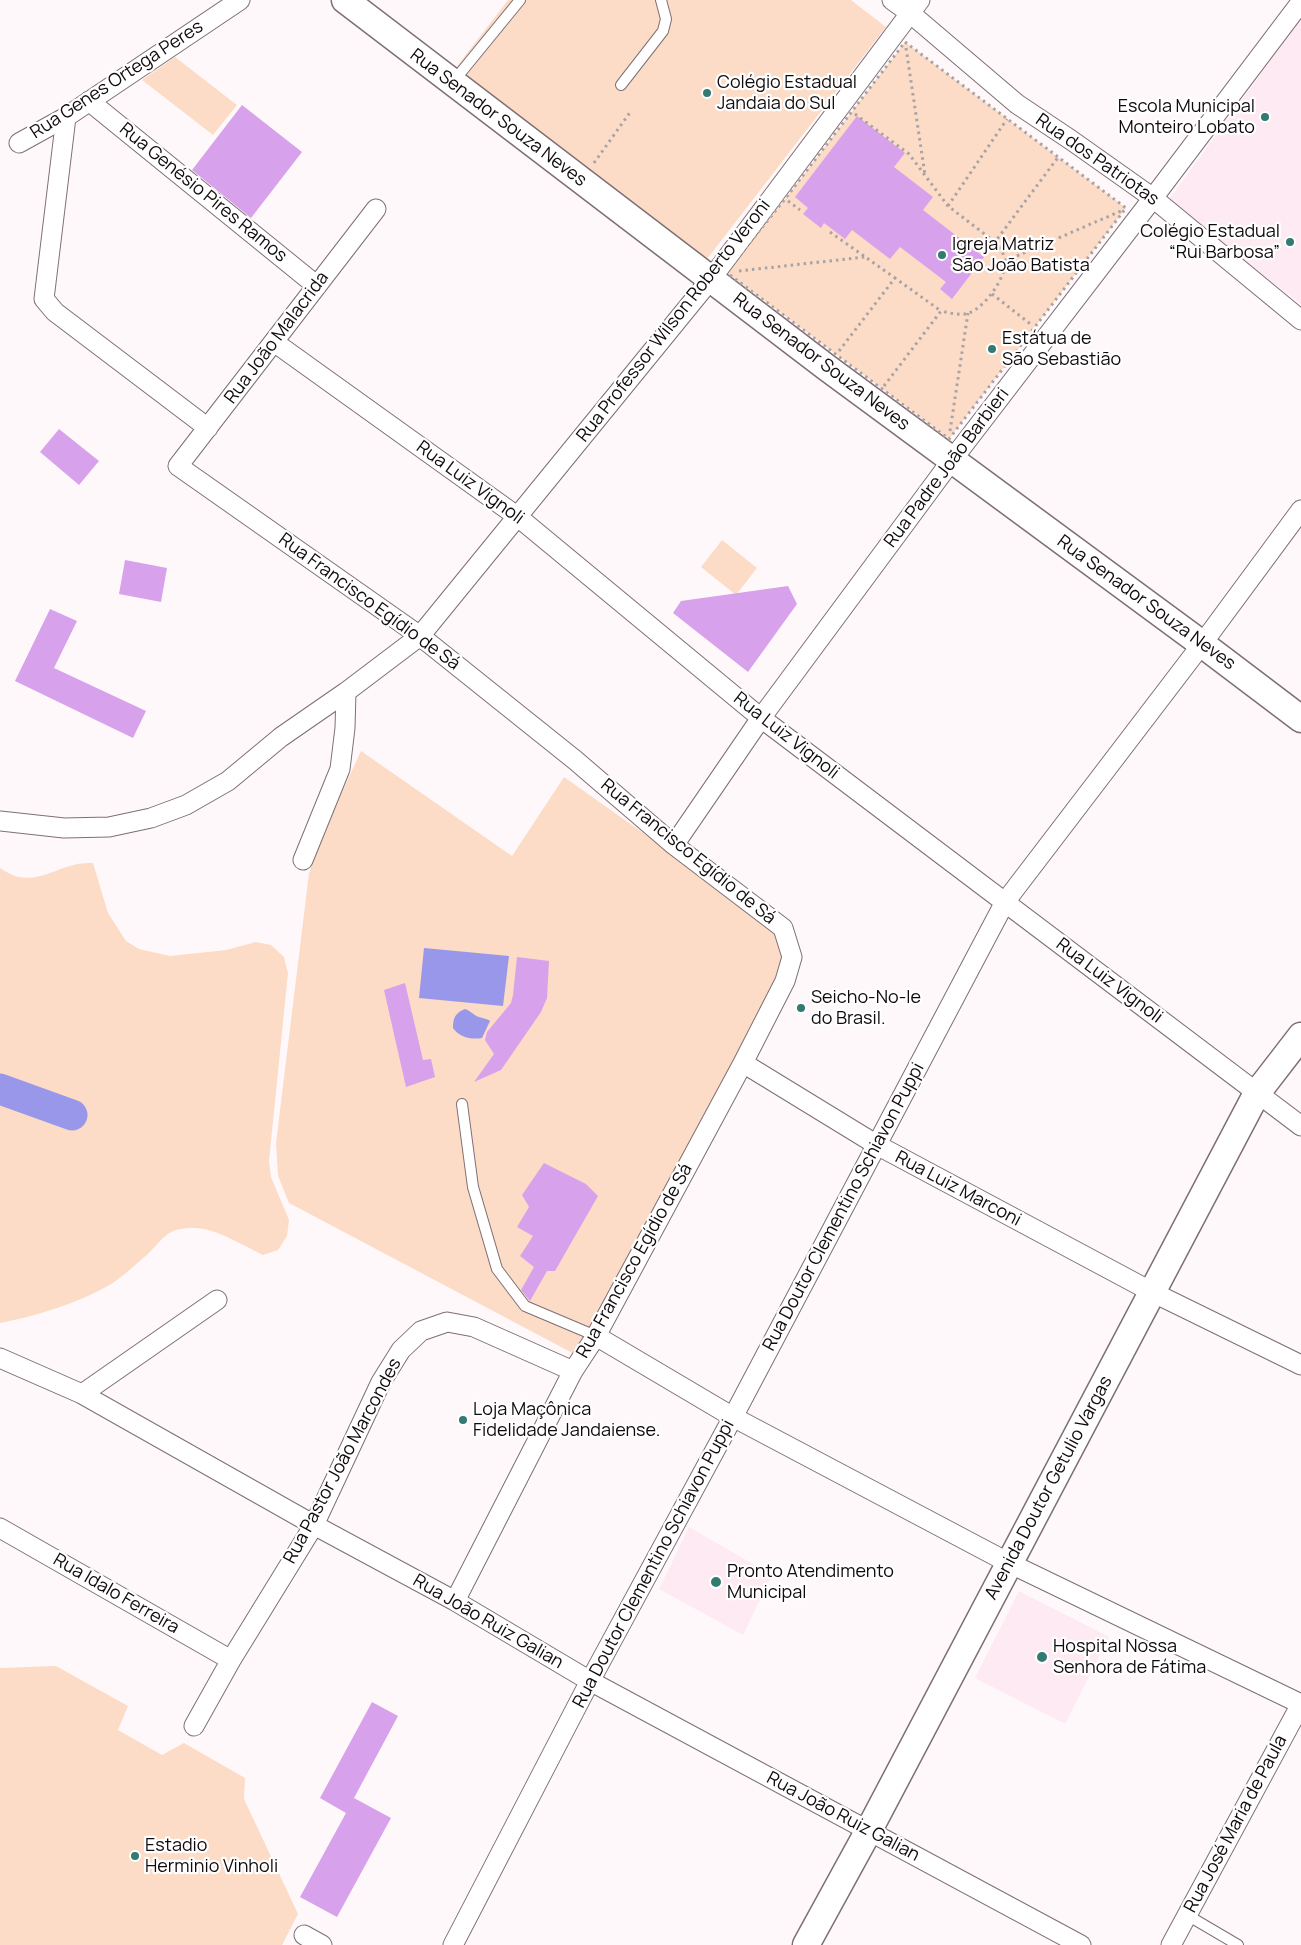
<!DOCTYPE html>
<meta charset="utf-8">
<style>
body{margin:0}
canvas{display:block;background:#fff8fb}
</style>
<canvas width="1301" height="1945"></canvas>
<script>
const context = document.querySelector('canvas').getContext('2d');
context.lineJoin = 'round';
function fill(path, color) { context.fillStyle = color; context.fill(path, 'evenodd'); }
function stroke(path, color, width, dash) { context.strokeStyle = color; context.lineWidth = width; context.lineCap = dash ? 'butt' : 'round'; context.setLineDash(dash || []); context.stroke(path); }
function write(font, color, halo, rows, align = 'center') {
  context.font = font + ' Manrope,sans-serif'; context.lineWidth = 4.5; context.setLineDash([]); context.textBaseline = 'middle'; context.strokeStyle = halo; context.fillStyle = color; for (const [text, x, y, turn = 0] of rows) {
    context.save(); context.translate(x, y); context.rotate((+turn || 0) * Math.PI / 180); context.textAlign = isNaN(turn) ? turn : align; if (halo) context.strokeText(text, 0, 0); context.fillText(text, 0, 0); context.restore();
  }
}
fill(new Path2D(`
 M 1301,19 L 1301,304 L 1167,202 Z
 M 689,1527 L 772,1575 L 743,1635 L 659,1589 Z
 M 1019,1591 L 1109,1637 L 1065,1724 L 975,1678 Z`), '#feeaf2');
fill(new Path2D(`
 M 508,0 L 851,0 L 886,27 L 704,263 L 454,70 Z
 M 905,42 L 1126,208 L 949,439 L 726,272 L 785,199 Z
 M 175,57 L 237,105 L 213,135 L 142,80 Z
 M 722,540 L 757,568 L 736,595 L 701,567 Z
 M 361,751 L 512,856 L 564,777 L 775,926 L 784,958 L 778,982 L 580,1357 L 289,1203 L 278,1176 L 276,1143 L 309,873 L 324,831 Z
 M 93,863 L 108,913 L 126,941 L 139,949 L 170,956 L 226,950 L 256,942 L 271,945 L 284,957 L 288,973 L 269,1161 L 271,1177 L 289,1220 L 287,1236 L 278,1250 L 263,1255 C 244,1246 214,1227 193,1228 C 167,1228 165,1237 149,1253 C 137,1263 124,1276 111,1284 C 82,1302 33,1317 0,1323 L 0,868 C 30,889 47,871 77,864 C 82,863 88,863 93,863 Z
 M 56,1666 L 128,1706 L 118,1730 L 162,1755 L 184,1743 L 245,1778 L 244,1799 L 298,1914 L 282,1945 L 0,1945 L 0,1668 Z`), '#fcdcc6');
fill(new Path2D(`
 M 424,948 L 509,956 L 503,1006 L 419,998 Z
 M 465,1009 C 471,1011 473,1015 479,1017 C 484,1019 486,1018 490,1021 L 482,1038 C 471,1040 459,1037 453,1028 C 453,1018 455,1013 465,1009 Z`), '#9997e9');
stroke(new Path2D(`
 M 0,1089 L 72,1115`), '#9997e9', 31);
fill(new Path2D(`
 M 242,105 L 302,152 L 251,218 L 192,170 Z
 M 857,116 L 905,153 L 894,167 L 933,197 L 923,210 L 984,257 L 952,299 L 940,289 L 946,282 L 900,247 L 890,259 L 852,230 L 845,239 L 824,223 L 821,228 L 803,214 L 808,208 L 795,197 Z
 M 59,429 L 99,461 L 79,485 L 40,452 Z
 M 125,560 L 167,568 L 161,602 L 119,594 Z
 M 788,586 L 797,604 L 748,672 L 673,613 L 681,601 Z
 M 50,609 L 77,621 L 54,668 L 146,711 L 133,738 L 15,681 Z
 M 517,957 L 549,961 L 547,998 L 541,1012 L 501,1070 L 474,1082 L 494,1054 L 485,1040 L 487,1032 L 511,1003 L 513,995 Z
 M 405,983 L 423,1060 L 431,1059 L 435,1077 L 406,1087 L 384,990 Z
 M 544,1163 L 586,1184 L 598,1196 L 555,1271 L 547,1271 L 530,1301 L 521,1290 L 534,1267 L 520,1256 L 533,1236 L 517,1227 L 529,1207 L 522,1195 Z
 M 372,1702 L 398,1716 L 354,1798 L 391,1818 L 337,1917 L 300,1897 L 346,1813 L 320,1798 Z`), '#d8a1ec');
const lane = new Path2D(`
 M 453,82 L 520,0
 M 621,85 L 663,31 L 666,19 L 661,0
 M 462,1104 L 473,1187 L 497,1269 L 525,1306 L 596,1336
 M 1187,1915 L 1238,1945`);
const street = new Path2D(`
 M 892,0 L 910,13 L 1017,104 L 1071,140 L 1153,198 L 1301,320
 M 89,101 L 317,286
 M 66,117 L 44,299 L 55,312 L 208,428
 M 19,143 L 66,117 L 240,0
 M 376,209 L 178,466 L 420,636 L 575,760 L 674,845 L 783,928 L 792,957 L 785,981 L 743,1063 L 596,1336 L 573,1371 L 455,1601
 M 274,342 L 518,517 L 761,718 L 1301,1126
 M 0,821 L 64,828 L 109,827 L 151,818 L 186,805 L 228,781 L 281,737 L 346,692 L 420,636 L 711,279 L 920,0
 M 674,845 L 761,718 L 952,460 L 1153,198 L 1301,2
 M 303,860 L 340,769 L 345,728 L 346,692
 M 743,1063 L 877,1145 L 1152,1292 L 1301,1365
 M 596,1336 L 733,1417 L 1009,1563 L 1301,1704
 M 0,1358 L 82,1394 L 314,1525 L 455,1601 L 590,1681 L 1081,1945
 M 82,1394 L 217,1300
 M 0,1528 L 231,1660
 M 194,1726 L 231,1660 L 314,1525 L 381,1382 L 401,1350 L 421,1331 L 447,1322 L 474,1327 L 573,1371
 M 304,1935 L 322,1945
 M 453,1945 L 590,1681 L 733,1417 L 1005,902 L 1202,644 L 1301,510
 M 1171,1945 L 1301,1704`);
const secondary = new Path2D(`
 M 345,0 L 826,367 L 1202,644 L 1301,719
 M 806,1945 L 869,1830 L 1257,1093 L 1301,1036`);
stroke(lane, '#7e6f75', 12);
stroke(street, '#7e6f75', 21);
stroke(secondary, '#7e6f75', 29);
stroke(new Path2D(`
 M 905,42 L 1126,208 L 949,439 L 726,272 L 785,199 Z
 M 906,48 L 925,175
 M 855,114 L 909,154 L 948,206 L 995,242
 M 594,163 L 631,111
 M 788,201 L 800,210
 M 948,206 L 1007,119
 M 830,232 L 895,278
 M 1005,261 L 1121,211
 M 739,271 L 865,257
 M 992,294 L 1033,326
 M 839,351 L 895,278 L 941,311
 M 884,386 L 941,311 C 950,313 960,316 969,313 C 985,307 1007,277 1005,260 C 1004,253 999,247 995,242 L 1059,156
 M 950,431 L 968,313`), '#a9a3a6', 3, [2.5, 4]);
stroke(lane, '#fff', 10);
stroke(street, '#fff', 19);
stroke(secondary, '#fff', 26);
for (const [x, y, r, color] of [
 [707,93,5,"#337a72"],
 [1265,117,5,"#337a72"],
 [1290,242,5,"#337a72"],
 [942,255,5,"#337a72"],
 [992,349,5,"#337a72"],
 [801,1008,5,"#337a72"],
 [463,1420,5,"#337a72"],
 [716,1582,6,"#337a72"],
 [1042,1657,6,"#337a72"],
 [135,1856,5,"#337a72"]
]) { const dot = new Path2D(); dot.arc(x, y, r, 0, 2 * Math.PI); context.fillStyle = color; context.fill(dot); stroke(dot, '#fff', 2); }
write('18px', '#0f0a0c', '#fff', [
 ["Rua Genes Ortega Peres",117,80,-33],
 ["Rua Senador Souza Neves",498,118,37],
 ["Rua dos Patriotas",1097,160,35],
 ["Rua Genésio Pires Ramos",203,193,39],
 ["Rua Professor Wilson Roberto Veroni",674,321,-52],
 ["Rua João Malacrida",277,338,-53],
 ["Rua Senador Souza Neves",821,362,37],
 ["Rua Padre João Barbieri",947,468,-53],
 ["Rua Luiz Vignoli",470,483,36],
 ["Rua Francisco Egídio de Sá",369,602,36],
 ["Rua Senador Souza Neves",1146,603,36],
 ["Rua Luiz Vignoli",786,736,38],
 ["Rua Francisco Egídio de Sá",688,852,39],
 ["Rua Luiz Vignoli",1109,981,37],
 ["Rua Luiz Marconi",958,1189,28],
 ["Rua Doutor Clementino Schiavon Puppi",844,1207,-62],
 ["Rua Francisco Egídio de Sá",635,1261,-61],
 ["Rua Pastor João Marcondes",343,1461,-62],
 ["Avenida Doutor Getulio Vargas",1049,1488,-62],
 ["Rua Doutor Clementino Schiavon Puppi",654,1564,-62],
 ["Rua Idalo Ferreira",116,1594,30],
 ["Rua João Ruiz Galian",488,1622,30],
 ["Rua João Ruiz Galian",843,1817,28],
 ["Rua José Maria de Paula",1236,1824,-62]
]);
write('18px', '#0f0a0c', '#fff', [
 ["Colégio Estadual",717,83],
 ["Jandaia do Sul",717,104],
 ["Escola Municipal",1255,107,"right"],
 ["Monteiro Lobato",1255,128,"right"],
 ["Colégio Estadual",1280,232,"right"],
 ["“Rui Barbosa”",1280,253,"right"],
 ["Igreja Matriz",952,245],
 ["São João Batista",952,266],
 ["Estátua de",1002,339],
 ["São Sebastião",1002,360],
 ["Seicho-No-Ie",811,998],
 ["do Brasil.",811,1019],
 ["Loja Maçônica",473,1410],
 ["Fidelidade Jandaiense.",473,1431],
 ["Pronto Atendimento",727,1572],
 ["Municipal",727,1593],
 ["Hospital Nossa",1053,1647],
 ["Senhora de Fátima",1053,1668],
 ["Estadio",145,1846],
 ["Herminio Vinholi",145,1867]
], 'left');
</script>
